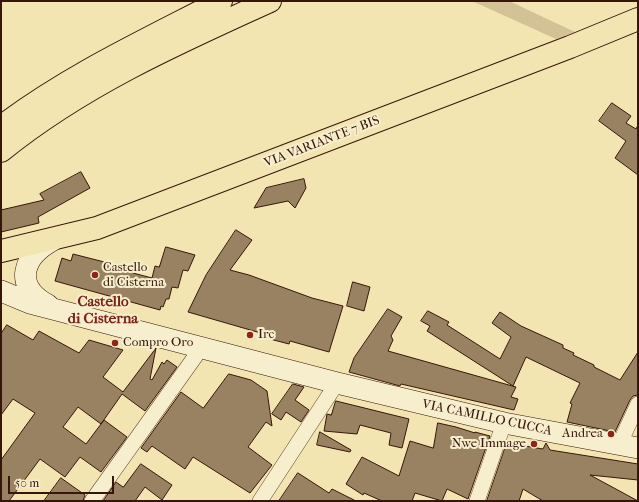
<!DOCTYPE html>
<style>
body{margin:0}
#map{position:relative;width:639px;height:502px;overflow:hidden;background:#f3e5b2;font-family:"IM FELL French Canon",serif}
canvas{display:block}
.frame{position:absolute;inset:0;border:2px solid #36160a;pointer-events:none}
.scale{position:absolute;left:8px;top:476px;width:106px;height:18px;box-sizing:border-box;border:2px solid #36160a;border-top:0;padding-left:5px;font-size:12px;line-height:14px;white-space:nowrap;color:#36160a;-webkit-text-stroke:3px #f7eecd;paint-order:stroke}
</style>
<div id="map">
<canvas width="639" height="502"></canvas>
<div class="frame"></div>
<div class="scale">50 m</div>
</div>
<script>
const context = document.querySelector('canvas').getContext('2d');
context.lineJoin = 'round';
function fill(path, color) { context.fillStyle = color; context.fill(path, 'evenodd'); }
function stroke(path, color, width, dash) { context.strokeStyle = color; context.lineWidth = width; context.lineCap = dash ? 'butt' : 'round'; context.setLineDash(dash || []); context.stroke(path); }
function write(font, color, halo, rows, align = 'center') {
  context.font = font + ' "IM FELL French Canon",serif'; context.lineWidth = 4; context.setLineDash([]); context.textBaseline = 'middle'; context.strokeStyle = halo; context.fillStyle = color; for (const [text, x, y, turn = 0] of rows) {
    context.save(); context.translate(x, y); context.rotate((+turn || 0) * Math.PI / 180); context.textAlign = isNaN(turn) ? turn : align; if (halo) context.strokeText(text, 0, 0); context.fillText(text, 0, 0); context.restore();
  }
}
fill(new Path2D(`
 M 472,1 L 509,1 L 575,32 L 556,39 Z`), '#d3c295');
const building = new Path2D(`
 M 612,103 L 631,116 L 626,123 L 636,129 L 638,125 L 638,175 L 615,158 L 626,141 L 599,121 Z
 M 81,172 L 90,188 L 38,217 L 39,223 L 1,232 L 1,210 L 44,200 L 40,194 Z
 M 304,179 L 306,188 L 295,208 L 288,201 L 254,208 L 266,188 Z
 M 236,230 L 252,240 L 230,270 L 249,275 L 312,298 L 343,306 L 329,352 L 290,341 L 289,344 L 270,339 L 271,336 L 188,312 L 206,275 Z
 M 166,247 L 195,255 L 188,271 L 183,270 L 178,288 L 172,287 L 169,299 L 166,299 L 163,307 L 161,306 L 160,310 L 55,281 L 62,258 L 71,261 L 73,254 L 120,266 L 129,269 L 133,273 L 152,278 L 155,266 L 159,267 Z
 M 353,282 L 370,287 L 364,311 L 347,306 Z
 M 388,309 L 402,317 L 391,336 L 393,340 L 388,351 L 516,387 L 511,397 L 518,399 L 514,410 L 401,384 L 400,386 L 349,372 L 354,358 Z
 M 428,311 L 449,322 L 447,325 L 500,359 L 511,337 L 492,323 L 500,312 L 521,326 L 563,345 L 563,348 L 574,353 L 573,355 L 594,365 L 594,367 L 620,380 L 638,352 L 638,395 L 633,396 L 630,400 L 615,432 L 567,422 L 572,404 L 570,403 L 580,383 L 526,357 L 513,386 L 427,331 L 430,326 L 421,321 Z
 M 7,325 L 33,340 L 39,331 L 79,353 L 89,340 L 123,350 L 103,377 L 123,392 L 156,348 L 150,379 L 152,380 L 162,362 L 164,364 L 167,360 L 177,367 L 145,411 L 122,394 L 101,424 L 78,407 L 63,427 L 86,444 L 104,420 L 127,437 L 101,472 L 80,457 L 65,477 L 40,459 L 9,501 L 1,501 L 1,460 L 35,413 L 13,399 L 1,415 L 1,334 Z
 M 229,374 L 251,380 L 267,391 L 272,426 L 266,422 L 248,447 L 272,465 L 250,493 L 193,457 L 185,469 L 152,446 L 147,452 L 141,448 L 181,392 L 203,408 Z
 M 293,384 L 304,387 L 295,400 L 309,410 L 301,422 L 286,412 L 281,420 L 272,414 Z
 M 336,401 L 409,419 L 402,448 L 389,445 L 391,433 L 360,425 L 357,434 L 324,431 L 327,414 L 331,415 Z
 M 438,423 L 456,427 L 475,433 L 475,432 L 490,436 L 468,499 L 447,489 L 442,501 L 415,493 L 412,501 L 382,501 L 364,493 L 363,495 L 346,484 L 362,457 L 399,476 L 410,441 L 433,448 Z
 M 320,432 L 351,450 L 350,452 L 317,445 Z
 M 507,443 L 543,449 L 546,443 L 550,450 L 638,464 L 638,480 L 590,475 L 638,501 L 543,501 L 523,489 L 519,501 L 487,501 Z
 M 141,464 L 172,485 L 162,500 L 145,487 L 135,501 L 103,501 L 116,482 L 123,487 Z
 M 298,473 L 329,493 L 332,489 L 356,501 L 279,501 Z
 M 61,478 L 85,495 L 83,501 L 44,501 Z`);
fill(building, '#988261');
stroke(building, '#36160a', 1);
const street = new Path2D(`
 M 619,445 L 638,404
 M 92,501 L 202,347
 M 260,501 L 337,383
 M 477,501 L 504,423`);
const secondary = new Path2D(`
 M 1,291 L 30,303 L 337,383 L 504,423 L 638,448
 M 48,305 C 13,286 22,257 53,240`);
const primary = new Path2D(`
 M 1,251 L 97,228 L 570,47 L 638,19`);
const highway = new Path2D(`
 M 1,127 C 68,76 146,40 221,1
 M 1,151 C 81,86 177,43 270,1`);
stroke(street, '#654a34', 16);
stroke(secondary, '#36160a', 22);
stroke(primary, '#36160a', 24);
stroke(highway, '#36160a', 24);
stroke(street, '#f7eecd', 15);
stroke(secondary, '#f7eecd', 21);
stroke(primary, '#f3e5b2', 22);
stroke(highway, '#f3e5b2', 22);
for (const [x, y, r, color] of [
 [95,275,4,"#8f2418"],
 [250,335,4,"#8f2418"],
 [115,343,4,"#8f2418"],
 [611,434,4,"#8f2418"],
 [534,444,4,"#8f2418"]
]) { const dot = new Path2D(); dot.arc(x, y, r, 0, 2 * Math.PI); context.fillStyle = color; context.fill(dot); stroke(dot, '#f7eecd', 1.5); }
write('13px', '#36160a', '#f7eecd', [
 ["VIA VARIANTE 7 BIS",322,142,-21],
 ["VIA CAMILLO CUCCA",487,418,12]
]);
write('13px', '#36160a', '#f7eecd', [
 ["Castello",103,268],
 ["di Cisterna",103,283],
 ["Irc",258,335],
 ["Compro Oro",123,343],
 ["Andrea",603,434,"right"],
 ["Nwe Immage",526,444,"right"]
], 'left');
write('bold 15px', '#7a1f14', '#f7eecd', [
 ["Castello",103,302],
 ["di Cisterna",103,319]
]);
</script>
